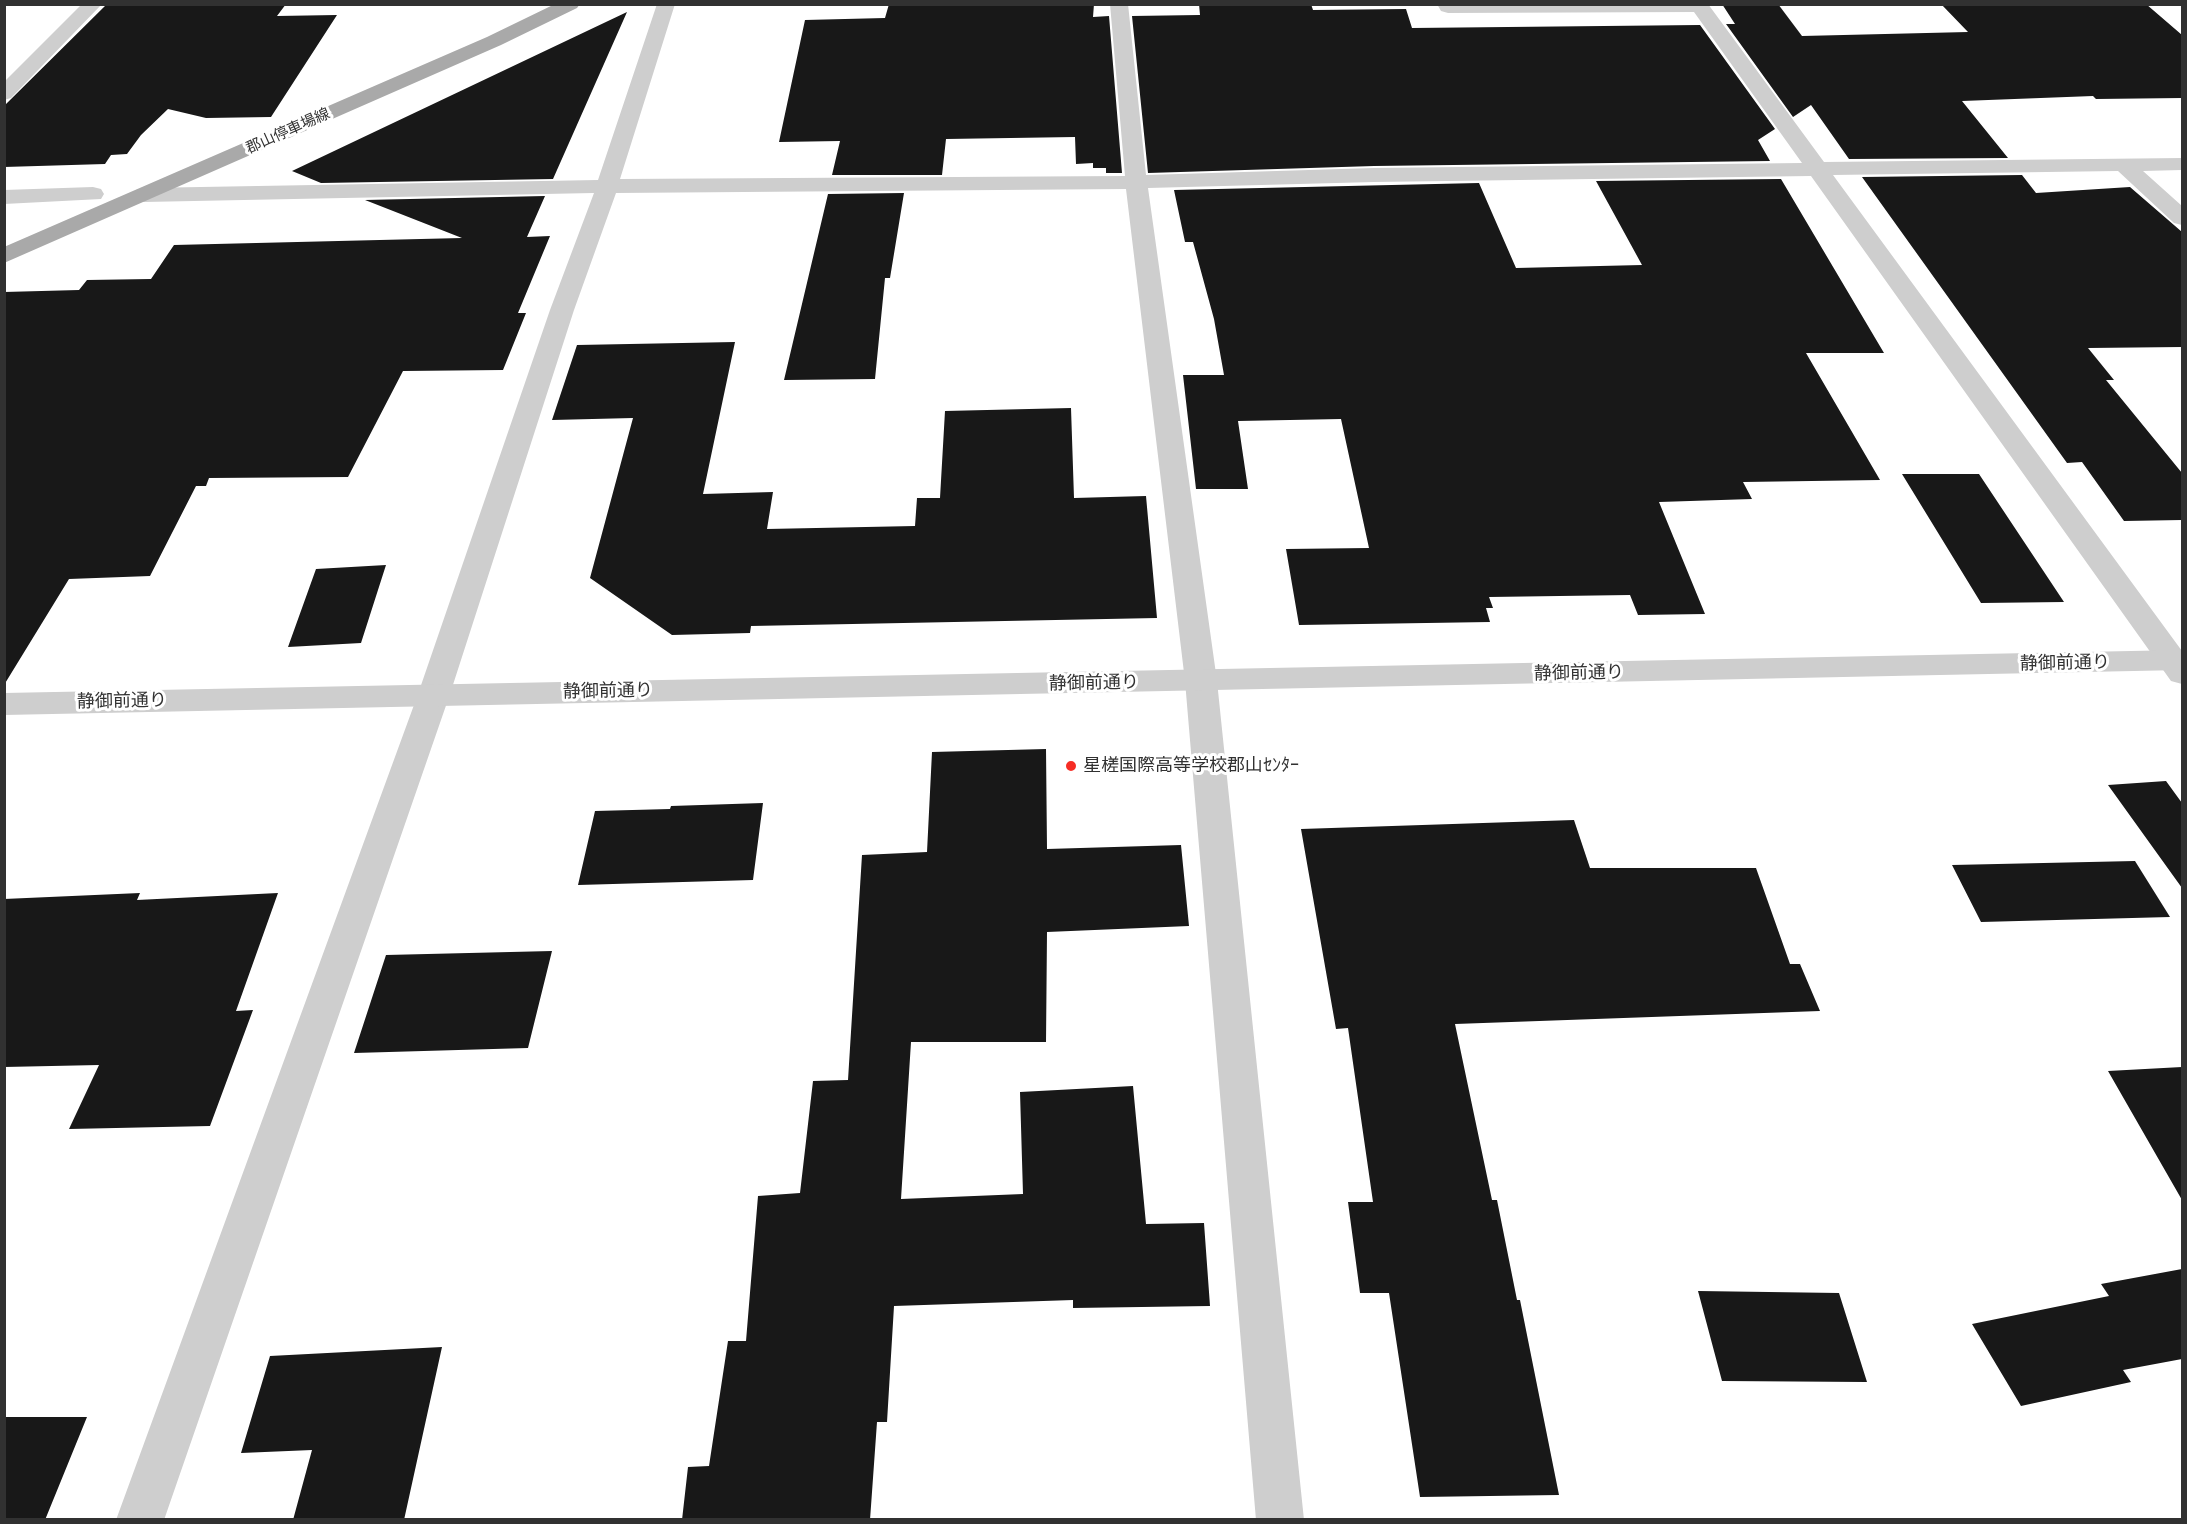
<!DOCTYPE html>
<meta charset="utf-8">
<style>
body{margin:0}
#map{position:relative;width:2187px;height:1524px;overflow:hidden;background:#fff;font-family:Raleway,sans-serif}
canvas{display:block}
.frame{position:absolute;inset:0;border:6px solid #313131;pointer-events:none}
</style>
<div id="map">
<canvas width="2187" height="1524"></canvas>
<div class="frame"></div>
</div>
<script>
const context = document.querySelector('canvas').getContext('2d');
context.lineJoin = 'round';
function fill(path, color) { context.fillStyle = color; context.fill(path, 'evenodd'); }
function stroke(path, color, width, dash) { context.strokeStyle = color; context.lineWidth = width; context.lineCap = dash ? 'butt' : 'round'; context.setLineDash(dash || []); context.stroke(path); }
function write(font, color, halo, rows, align = 'center') {
  context.font = font + ' Raleway,"Noto Sans JP",sans-serif'; context.lineWidth = 6; context.setLineDash([]); context.textBaseline = 'middle'; context.strokeStyle = halo; context.fillStyle = color; for (const [text, x, y, turn = 0] of rows) {
    context.save(); context.translate(x, y); context.rotate((+turn || 0) * Math.PI / 180); context.textAlign = isNaN(turn) ? turn : align; if (halo) context.strokeText(text, 0, 0); context.fillText(text, 0, 0); context.restore();
  }
}
fill(new Path2D(`
 M 107,4 L 286,4 L 277,16 L 337,15 L 271,117 L 206,118 L 168,109 L 141,135 L 127,154 L 111,155 L 105,164 L 4,167 L 4,106 Z
 M 889,4 L 1094,4 L 1093,17 L 1109,16 L 1122,173 L 1106,173 L 1106,168 L 1093,168 L 1093,163 L 1076,164 L 1075,137 L 946,139 L 942,175 L 832,175 L 840,141 L 779,142 L 805,20 L 885,18 Z
 M 1199,4 L 1311,4 L 1313,10 L 1406,9 L 1412,28 L 1700,25 L 1775,129 L 1758,140 L 1770,161 L 1374,166 L 1148,173 L 1132,16 L 1200,15 Z
 M 1722,4 L 1778,4 L 1802,36 L 1968,32 L 1941,4 L 2146,4 L 2182,35 L 2182,98 L 2096,99 L 2093,96 L 1962,101 L 2008,158 L 1849,159 L 1811,105 L 1793,117 L 1726,24 L 1735,24 Z
 M 627,12 L 553,179 L 321,183 L 292,171 Z
 M 2022,175 L 2036,193 L 2130,187 L 2182,232 L 2182,347 L 2088,348 L 2114,380 L 2106,380 L 2182,473 L 2182,520 L 2124,521 L 2082,462 L 2067,463 L 1862,177 Z
 M 1781,179 L 1884,353 L 1806,353 L 1880,480 L 1743,482 L 1752,499 L 1659,502 L 1705,614 L 1638,615 L 1630,595 L 1489,597 L 1493,608 L 1486,608 L 1490,622 L 1299,625 L 1286,549 L 1369,548 L 1341,419 L 1238,421 L 1248,489 L 1196,489 L 1183,375 L 1224,375 L 1214,319 L 1193,242 L 1185,242 L 1174,190 L 1479,183 L 1516,268 L 1642,265 L 1596,181 Z
 M 904,193 L 890,278 L 885,278 L 875,379 L 784,380 L 828,194 Z
 M 545,196 L 527,237 L 550,236 L 518,313 L 526,313 L 503,370 L 403,371 L 348,477 L 209,478 L 206,486 L 196,486 L 150,576 L 69,579 L 4,685 L 4,292 L 79,290 L 87,280 L 151,279 L 174,245 L 462,238 L 365,200 Z
 M 735,342 L 703,494 L 773,492 L 767,529 L 915,526 L 917,498 L 940,498 L 945,411 L 1071,408 L 1074,498 L 1146,496 L 1157,618 L 751,626 L 750,633 L 672,635 L 590,578 L 633,418 L 552,420 L 577,345 Z
 M 1902,474 L 1979,474 L 2064,602 L 1981,603 Z
 M 386,565 L 361,643 L 288,647 L 316,569 Z
 M 1046,749 L 1047,849 L 1181,845 L 1189,926 L 1047,932 L 1046,1042 L 911,1042 L 901,1199 L 1023,1194 L 1020,1092 L 1133,1086 L 1146,1224 L 1204,1223 L 1210,1306 L 1073,1308 L 1073,1300 L 894,1306 L 887,1422 L 877,1422 L 870,1520 L 682,1520 L 688,1467 L 709,1466 L 728,1341 L 746,1341 L 758,1196 L 800,1193 L 813,1081 L 848,1080 L 862,855 L 927,852 L 932,752 Z
 M 2166,781 L 2182,803 L 2182,888 L 2108,785 Z
 M 763,803 L 753,880 L 578,885 L 595,811 L 670,809 L 671,806 Z
 M 1574,820 L 1590,868 L 1756,868 L 1790,964 L 1800,964 L 1820,1011 L 1455,1024 L 1492,1200 L 1497,1200 L 1517,1300 L 1520,1300 L 1559,1495 L 1420,1497 L 1389,1293 L 1360,1293 L 1348,1202 L 1373,1202 L 1348,1028 L 1336,1029 L 1301,829 Z
 M 2135,861 L 2170,917 L 1981,922 L 1952,865 Z
 M 140,893 L 137,900 L 278,893 L 236,1011 L 253,1010 L 210,1126 L 69,1129 L 99,1065 L 4,1067 L 4,899 Z
 M 552,951 L 528,1048 L 354,1053 L 386,955 Z
 M 2182,1067 L 2182,1200 L 2108,1071 Z
 M 2182,1269 L 2182,1359 L 2123,1370 L 2131,1382 L 2021,1406 L 1972,1324 L 2109,1296 L 2101,1284 Z
 M 1698,1291 L 1839,1293 L 1867,1382 L 1722,1381 Z
 M 442,1347 L 404,1520 L 293,1520 L 312,1450 L 241,1453 L 270,1356 Z
 M 4,1417 L 87,1417 L 45,1520 L 4,1520 Z`), '#181818');
fill(new Path2D(`
 M 82,4 L 102,4 L 11,98 L 4,100 L 4,82 Z
 M 657,4 L 675,4 L 620,179 L 1125,176 L 1110,4 L 1128,4 L 1146,175 L 1374,168 L 1802,163 L 1694,12 L 1448,13 L 1441,11 L 1437,4 L 1708,4 L 1824,162 L 2182,158 L 2182,170 L 2143,171 L 2182,206 L 2182,225 L 2174,223 L 2118,171 L 1833,175 L 2182,651 L 2182,684 L 2171,681 L 1811,176 L 1374,182 L 1148,188 L 1217,681 L 1304,1520 L 1256,1520 L 1185,681 L 1126,189 L 616,193 L 574,310 L 450,694 L 164,1520 L 116,1520 L 418,694 L 550,310 L 594,193 L 144,202 L 136,200 L 133,195 L 136,190 L 144,188 L 598,180 Z
 M 93,187 L 101,189 L 104,194 L 101,199 L 4,204 L 4,190 Z`), '#cecece');
fill(new Path2D(`
 M 2182,650 L 2182,670 L 4,715 L 4,693 Z`), '#cecece');
fill(new Path2D(`
 M 555,4 L 580,4 L 577,8 L 501,45 L 4,263 L 4,247 L 487,37 Z`), '#a9a9a9');
for (const [x, y, r, color] of [
 [1071,766,6,"#f62d25"]
]) { const dot = new Path2D(); dot.arc(x, y, r, 0, 2 * Math.PI); context.fillStyle = color; context.fill(dot); stroke(dot, '#fff', 2); }
write('15px', '#313131', '#fff', [
 ["郡山停車場線",288,131,-24]
]);
write('18px', '#313131', '#fff', [
 ["静御前通り",2065,663,-1],
 ["静御前通り",1579,673,-1],
 ["静御前通り",1094,683,-1],
 ["静御前通り",608,691,-1],
 ["静御前通り",122,701,-1]
]);
write('18px', '#313131', '#fff', [
 ["星槎国際高等学校郡山ｾﾝﾀｰ",1083,766]
], 'left');
</script>
